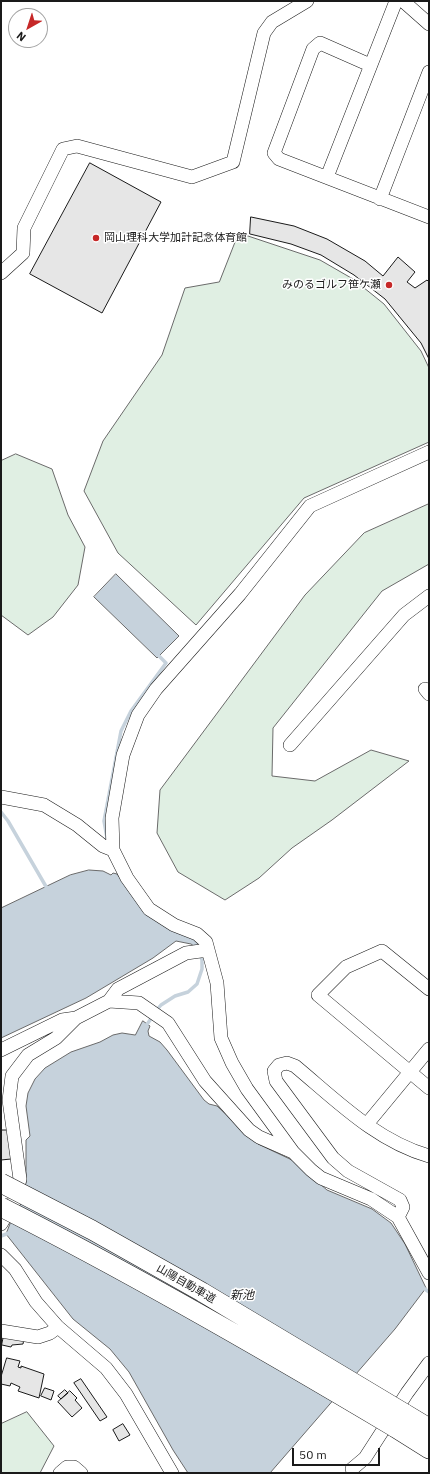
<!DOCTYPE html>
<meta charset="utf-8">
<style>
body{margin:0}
#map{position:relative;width:430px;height:1474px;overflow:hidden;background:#fff;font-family:"IBM Plex Sans",sans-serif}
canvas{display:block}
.frame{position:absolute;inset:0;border:2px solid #1a1a1a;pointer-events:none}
.north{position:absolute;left:8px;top:8px;width:40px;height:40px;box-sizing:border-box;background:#fff;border:1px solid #a3a3a3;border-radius:50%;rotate:219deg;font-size:11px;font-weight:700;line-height:16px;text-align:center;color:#1a1a1a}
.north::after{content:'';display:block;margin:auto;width:14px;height:18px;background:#c62828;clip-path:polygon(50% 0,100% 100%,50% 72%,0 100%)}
.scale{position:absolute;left:292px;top:1448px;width:88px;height:18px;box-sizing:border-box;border:2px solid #1a1a1a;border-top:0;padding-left:5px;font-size:12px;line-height:14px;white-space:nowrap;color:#1a1a1a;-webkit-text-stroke:3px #fff;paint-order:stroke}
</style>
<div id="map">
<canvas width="430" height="1474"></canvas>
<div class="frame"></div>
<div class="north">N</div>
<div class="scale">50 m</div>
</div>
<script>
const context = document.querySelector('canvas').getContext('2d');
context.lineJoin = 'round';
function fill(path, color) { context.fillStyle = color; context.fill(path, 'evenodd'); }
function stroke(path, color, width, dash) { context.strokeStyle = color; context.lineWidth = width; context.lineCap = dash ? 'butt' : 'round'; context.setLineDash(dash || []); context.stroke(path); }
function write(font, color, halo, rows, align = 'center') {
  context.font = font + ' "IBM Plex Sans","Noto Sans JP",sans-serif'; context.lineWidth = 3; context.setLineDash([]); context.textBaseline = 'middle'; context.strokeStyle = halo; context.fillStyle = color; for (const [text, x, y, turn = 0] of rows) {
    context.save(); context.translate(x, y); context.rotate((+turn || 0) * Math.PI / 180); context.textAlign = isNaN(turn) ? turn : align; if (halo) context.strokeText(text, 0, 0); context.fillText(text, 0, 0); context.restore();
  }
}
const green = new Path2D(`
 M 239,233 L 320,260 L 353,279 L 384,304 L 421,351 L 429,368 L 429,442 L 304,498 L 196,625 L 118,553 L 84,491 L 103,441 L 162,355 L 185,288 L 219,282 Z
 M 16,454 L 52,469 L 68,515 L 85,547 L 78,585 L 53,617 L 28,635 L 1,615 L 1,461 Z
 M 429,504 L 429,564 L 382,591 L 273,728 L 272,776 L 315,781 L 371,750 L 409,761 L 332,820 L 292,848 L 259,878 L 225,900 L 178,872 L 157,833 L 160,790 L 305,595 L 364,533 Z
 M 27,1412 L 54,1446 L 40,1473 L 1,1473 L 1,1424 Z`);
fill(green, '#e0efe3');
stroke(green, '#6a6a6a', 1);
const water = new Path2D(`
 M 116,574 L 179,636 L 157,658 L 94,597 Z
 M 89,870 L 103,871 L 111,875 L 113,873 L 117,874 L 147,913 L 201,941 L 194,946 L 191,944 L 176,941 L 153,958 L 86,998 L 1,1038 L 1,908 L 70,875 Z
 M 143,1021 L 150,1026 L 148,1031 L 149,1036 L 160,1042 L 167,1050 L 204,1100 L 209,1104 L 217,1106 L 258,1144 L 292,1160 L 327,1190 L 372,1209 L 391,1223 L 405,1244 L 426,1288 L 395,1329 L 270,1473 L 188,1473 L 173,1450 L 129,1372 L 110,1349 L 73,1319 L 6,1234 L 26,1183 L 26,1140 L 30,1136 L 26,1106 L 28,1093 L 35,1079 L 45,1068 L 71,1052 L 100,1042 L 113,1035 L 122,1033 L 135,1035 Z`);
fill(water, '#c6d2dc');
stroke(water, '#6a6a6a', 1);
stroke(new Path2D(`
 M 1,812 L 8,821 L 48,890
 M 107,838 L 104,821 L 121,731 L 131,711 L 166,663 L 158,655
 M 156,1011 L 161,1005 L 175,996 L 188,992 L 197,984 L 202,969 L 202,960 L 196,943 L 194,941
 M 145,1027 L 153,1016
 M 1,1236 L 9,1233
 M 422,1287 L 429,1292`), '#c6d2dc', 3.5);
const building = new Path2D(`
 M 90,163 L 161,202 L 102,313 L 30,274 Z
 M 251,217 L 294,226 L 327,239 L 365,261 L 383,276 L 398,257 L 415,272 L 407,282 L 415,288 L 427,280 L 429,282 L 429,359 L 421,343 L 385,299 L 354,275 L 321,255 L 291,244 L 250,234 Z
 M 1,1130 L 8,1130 L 11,1159 L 1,1160 Z
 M 4,1335 L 24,1339 L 23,1344 L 12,1345 L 11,1347 L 2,1345 Z
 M 7,1358 L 20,1361 L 18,1367 L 21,1368 L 21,1366 L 44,1374 L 39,1398 L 18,1391 L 20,1387 L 11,1383 L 10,1386 L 1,1384 L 1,1377 Z
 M 81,1379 L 107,1417 L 100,1421 L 74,1383 Z
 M 45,1388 L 54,1391 L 51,1400 L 41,1396 Z
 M 65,1390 L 68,1393 L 61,1399 L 58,1396 Z
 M 70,1391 L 77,1398 L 75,1400 L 82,1408 L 72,1417 L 58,1402 Z
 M 123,1424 L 130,1435 L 119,1441 L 113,1430 Z`);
fill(building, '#e6e6e6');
stroke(building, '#1a1a1a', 1);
const minor = new Path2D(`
 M 403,1 L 429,24
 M 370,65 L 320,43 L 313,49 L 274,153 L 279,159 L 429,217
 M 327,177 L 396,1
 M 380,199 L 429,72
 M 1,273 L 23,253 L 24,228 L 63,149 L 77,146 L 192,177 L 233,162 L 264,33 L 272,22 L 307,1
 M 429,452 L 310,506 L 240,594 L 156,689 L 138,715 L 123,755 L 112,818 L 113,850 L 127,878 L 149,909 L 174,925 L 197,934 L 206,942 L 217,983 L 221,1038 L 232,1063 L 247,1089 L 293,1152 L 311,1170 L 321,1178 L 371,1199 L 398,1217 L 429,1273
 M 425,689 L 429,694
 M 290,745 L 404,615 L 429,596
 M 1,797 L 44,805 L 77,825 L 103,846 L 113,850
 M 429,989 L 382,951 L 346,967 L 318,995 L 429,1088
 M 109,1001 L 118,989 L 186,953 L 208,950
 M 1,1050 L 62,1020 L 76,1018
 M 367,1124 L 429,1049
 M 398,1217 L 403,1207 L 400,1200 L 348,1171 L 333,1158 L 276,1081 L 274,1071 L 279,1065 L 287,1063 L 295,1066 C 336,1100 376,1141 429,1156
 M 1,1224 L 14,1202 L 20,1179 L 9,1100 L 12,1076 L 28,1055 L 56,1038 L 76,1018 L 109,1001 L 139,1003 L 168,1023 L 205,1081 L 249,1130 L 259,1137 L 293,1152
 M 1,1255 L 15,1269 L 36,1302 L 58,1327 L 106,1368 L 126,1394 L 172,1473
 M 1,1331 L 38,1337 L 50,1333 L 58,1327
 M 352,1469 L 365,1458 L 407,1393 L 429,1363
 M 60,1473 L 67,1467 L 74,1467 L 81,1473`);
const highway = new Path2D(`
 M 404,1413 L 429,1428
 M 394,1427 L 429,1449`);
stroke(minor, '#1a1a1a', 14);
stroke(highway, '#1a1a1a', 20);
stroke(minor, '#fff', 13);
stroke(highway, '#fff', 19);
const highwayBridge = new Path2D(`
 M 1,1183 L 92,1230 L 202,1292 L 404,1413
 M 1,1207 C 135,1275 265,1350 394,1427`);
stroke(highwayBridge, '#1a1a1a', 20, []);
stroke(highwayBridge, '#fff', 19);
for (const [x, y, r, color] of [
 [96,238,4,"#c62828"],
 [389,285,4,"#c62828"]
]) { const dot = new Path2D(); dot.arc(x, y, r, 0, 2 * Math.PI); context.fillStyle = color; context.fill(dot); stroke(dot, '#fff', 1.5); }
write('11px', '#1a1a1a', '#fff', [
 ["岡山理科大学加計記念体育館",104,238],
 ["みのるゴルフ笹ケ瀬",381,285,"right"]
], 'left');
write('11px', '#1a1a1a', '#fff', [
 ["山陽自動車道",186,1284,30]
]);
write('italic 12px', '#1a1a1a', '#fff', [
 ["新池",242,1296]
]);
</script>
